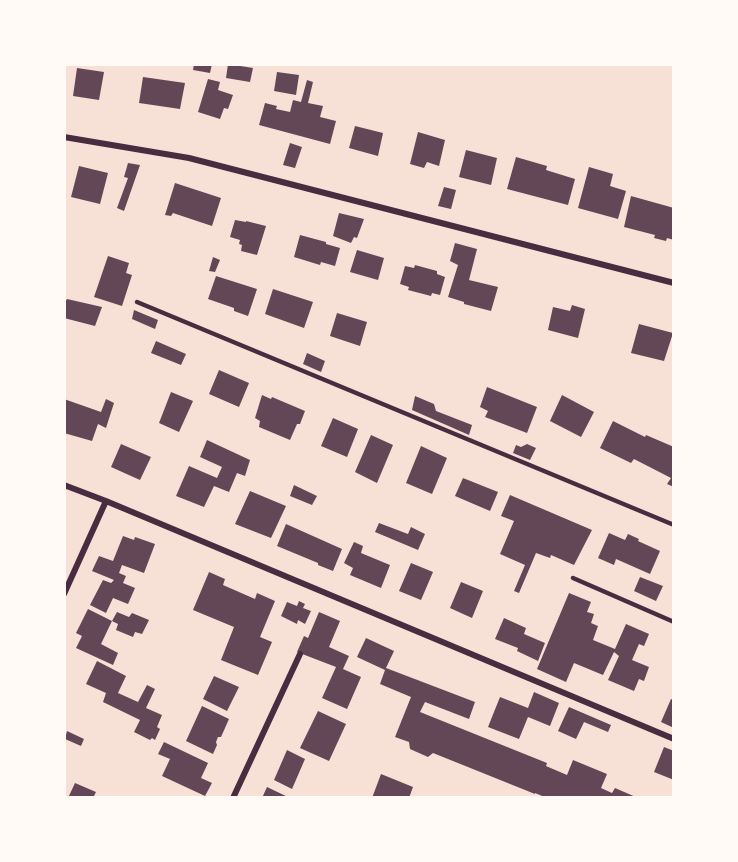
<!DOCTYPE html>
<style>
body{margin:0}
#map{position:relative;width:738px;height:862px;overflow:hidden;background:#f7e1d7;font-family:Manrope,sans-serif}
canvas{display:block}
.frame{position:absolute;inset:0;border:66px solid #fffaf5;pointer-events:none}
</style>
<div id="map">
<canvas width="738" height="862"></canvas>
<div class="frame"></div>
</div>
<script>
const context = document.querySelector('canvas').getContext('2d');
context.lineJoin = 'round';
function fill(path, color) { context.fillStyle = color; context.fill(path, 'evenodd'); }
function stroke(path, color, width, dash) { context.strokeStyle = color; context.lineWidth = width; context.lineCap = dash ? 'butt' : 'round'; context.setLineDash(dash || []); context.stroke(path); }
fill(new Path2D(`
 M 194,64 L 212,64 L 210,73 L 193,70 Z
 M 228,64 L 253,68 L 250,82 L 226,78 Z
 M 77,68 L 104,72 L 99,100 L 73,96 Z
 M 277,72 L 299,75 L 296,95 L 274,91 Z
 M 143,77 L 185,83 L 180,109 L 139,103 Z
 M 208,79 L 220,82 L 218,90 L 233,95 L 228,109 L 224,108 L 220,119 L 198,112 Z
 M 307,80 L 313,82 L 308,103 L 323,106 L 320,117 L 336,121 L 330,144 L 259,125 L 265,103 L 277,106 L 276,109 L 290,112 L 293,100 L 301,102 Z
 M 355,126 L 383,133 L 378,156 L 349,148 Z
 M 418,132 L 445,140 L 439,166 L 427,162 L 424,168 L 410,164 Z
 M 290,143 L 302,147 L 295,168 L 283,165 Z
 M 466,150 L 497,158 L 491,185 L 459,177 Z
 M 516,157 L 547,166 L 546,170 L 575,179 L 568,205 L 507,189 Z
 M 128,163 L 140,165 L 124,211 L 117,208 L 128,178 L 124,177 Z
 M 79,166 L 108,173 L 100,204 L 71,197 Z
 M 589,167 L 613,174 L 610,186 L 626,191 L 618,219 L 578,208 Z
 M 175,183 L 221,198 L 212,226 L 173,213 L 171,216 L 165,215 Z
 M 444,187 L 456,190 L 451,209 L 438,206 Z
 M 631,196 L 674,208 L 674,240 L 667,238 L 666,241 L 654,238 L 655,235 L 624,227 Z
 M 339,213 L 364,219 L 357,238 L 354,237 L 351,243 L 333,236 Z
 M 235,220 L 246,222 L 246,221 L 266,226 L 257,255 L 241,251 L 242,245 L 239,244 L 240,240 L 230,237 Z
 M 300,235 L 326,242 L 326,244 L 340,248 L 335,266 L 321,262 L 320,265 L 294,257 Z
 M 455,243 L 477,249 L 469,280 L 498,287 L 491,311 L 464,304 L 464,302 L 448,297 L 458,265 L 450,261 Z
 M 357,250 L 384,258 L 378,280 L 350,272 Z
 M 108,256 L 129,263 L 126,273 L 132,275 L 122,306 L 94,297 Z
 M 213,257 L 220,260 L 215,272 L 209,271 Z
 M 415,265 L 437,271 L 437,274 L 445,277 L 440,295 L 432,293 L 431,296 L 408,290 L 409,287 L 400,284 L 405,266 L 414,268 Z
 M 216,276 L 257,289 L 248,316 L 234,311 L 234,308 L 208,299 Z
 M 273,289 L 313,302 L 304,328 L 265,314 Z
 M 67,299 L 102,307 L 95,326 L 64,318 L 64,304 Z
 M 572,305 L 585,309 L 578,338 L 548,330 L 553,307 L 570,311 Z
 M 134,310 L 158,320 L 155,329 L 132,319 Z
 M 337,313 L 367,322 L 360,346 L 330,336 Z
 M 639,324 L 673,333 L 664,361 L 631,353 Z
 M 156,341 L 186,354 L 181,365 L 151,353 Z
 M 307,353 L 325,361 L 321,372 L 303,364 Z
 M 219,370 L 249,383 L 239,407 L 209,394 Z
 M 487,387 L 537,407 L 527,433 L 485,417 L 488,411 L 480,407 Z
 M 171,392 L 193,401 L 179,432 L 159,423 Z
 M 262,395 L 271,399 L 272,397 L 305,411 L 300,424 L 297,424 L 290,440 L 259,427 L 260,421 L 255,418 Z
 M 562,395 L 594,412 L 581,437 L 550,421 Z
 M 415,396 L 434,404 L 436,411 L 472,425 L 469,435 L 412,410 Z
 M 64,399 L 101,412 L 106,399 L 114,403 L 106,428 L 98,424 L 92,441 L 64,433 Z
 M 333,418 L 358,429 L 347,457 L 321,446 Z
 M 613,421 L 645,437 L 646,435 L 674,447 L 674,487 L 667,484 L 671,478 L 634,459 L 631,463 L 600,448 Z
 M 371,435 L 393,445 L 377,483 L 355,472 Z
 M 207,440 L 250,460 L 245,476 L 237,473 L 229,492 L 214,486 L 204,507 L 176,496 L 189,466 L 217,478 L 222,467 L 200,457 Z
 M 121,444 L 151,457 L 140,480 L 111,467 Z
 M 527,444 L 536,448 L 530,460 L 513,453 L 516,445 L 521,447 Z
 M 421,446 L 447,458 L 432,494 L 406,483 Z
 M 463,478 L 498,492 L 490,511 L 455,496 Z
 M 294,485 L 317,496 L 312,505 L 290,496 Z
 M 250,491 L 286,506 L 271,538 L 235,524 Z
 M 510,495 L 592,530 L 574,565 L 551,555 L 550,558 L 536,553 L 519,593 L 514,591 L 525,565 L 500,554 L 514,521 L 501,516 Z
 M 379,523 L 408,534 L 411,527 L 425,534 L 418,550 L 375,532 Z
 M 286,524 L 342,549 L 333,571 L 318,565 L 318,563 L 277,546 Z
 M 609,533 L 625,540 L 628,534 L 639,539 L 638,541 L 660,551 L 650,574 L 616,559 L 614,565 L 598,558 Z
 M 123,536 L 134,540 L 135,537 L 155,544 L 144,573 L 122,565 L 119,573 L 126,576 L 123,583 L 135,588 L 128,604 L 113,598 L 106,613 L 90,605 L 103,580 L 111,583 L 114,580 L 92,571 L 99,556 L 113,561 Z
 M 354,542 L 363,546 L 361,553 L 390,565 L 381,588 L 350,575 L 353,568 L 344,563 Z
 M 411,563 L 433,572 L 421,600 L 399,591 Z
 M 209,572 L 225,579 L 223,585 L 255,599 L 257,593 L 275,601 L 260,637 L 272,642 L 258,675 L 221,660 L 234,627 L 193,610 Z
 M 640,577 L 663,586 L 656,601 L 634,591 Z
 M 461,582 L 483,591 L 472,618 L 450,608 Z
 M 569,593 L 591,602 L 587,612 L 594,614 L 591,623 L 598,626 L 593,640 L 615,649 L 626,624 L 649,634 L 644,646 L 639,644 L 632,660 L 649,667 L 644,681 L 639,679 L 634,691 L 608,680 L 619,656 L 614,652 L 603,675 L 574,663 L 566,682 L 537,669 Z
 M 299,601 L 305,604 L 303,608 L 311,611 L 305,624 L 298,620 L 297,624 L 281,616 L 287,602 L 297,606 Z
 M 88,609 L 112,621 L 101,644 L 118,653 L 113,665 L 76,648 L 82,636 L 76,633 Z
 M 117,612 L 129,617 L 132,613 L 149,620 L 142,634 L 135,632 L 133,637 L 116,630 L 118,624 L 112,621 Z
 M 319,612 L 340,621 L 329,647 L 349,656 L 343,669 L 361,677 L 347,709 L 322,698 L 336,667 L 297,652 L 304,636 L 308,638 Z
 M 504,618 L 526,628 L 524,634 L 545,643 L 538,661 L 517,651 L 518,648 L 495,639 Z
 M 366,638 L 394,651 L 386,668 L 475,702 L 469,719 L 425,702 L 420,712 L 547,763 L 546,766 L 567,775 L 573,760 L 607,774 L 601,788 L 612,793 L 615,788 L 638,798 L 547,798 L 535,793 L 535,794 L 433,753 L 428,757 L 410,749 L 409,742 L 395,737 L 411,697 L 380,684 L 385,670 L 357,657 Z
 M 97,661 L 126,676 L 118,693 L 138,702 L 147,685 L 155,689 L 146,708 L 162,715 L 157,727 L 160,729 L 155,740 L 152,738 L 150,740 L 134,732 L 140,720 L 103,702 L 106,693 L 86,684 Z
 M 214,676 L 239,687 L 227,711 L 203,699 Z
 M 534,692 L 559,703 L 550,726 L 528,717 L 519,739 L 488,727 L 500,697 L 528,708 Z
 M 671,699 L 674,700 L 674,728 L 661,722 Z
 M 202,706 L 229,719 L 221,737 L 218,737 L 216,742 L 217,745 L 213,754 L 186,741 Z
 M 569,707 L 611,725 L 608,732 L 584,722 L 576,739 L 558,731 Z
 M 318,711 L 346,724 L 329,761 L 300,748 Z
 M 67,731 L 84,739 L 81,746 L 65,739 Z
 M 164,742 L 208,763 L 201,778 L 212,783 L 205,796 L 162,776 L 170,759 L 158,754 Z
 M 664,747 L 674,751 L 674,780 L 654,772 Z
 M 287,750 L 305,759 L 292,789 L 274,780 Z
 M 381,774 L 413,787 L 409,798 L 372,798 Z
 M 75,783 L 96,792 L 93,798 L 68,798 Z
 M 267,787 L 290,798 L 262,798 Z`), '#644757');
stroke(new Path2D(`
 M 137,302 L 674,525
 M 573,578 L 674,622`), '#4a2c40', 4.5);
stroke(new Path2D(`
 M 64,137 L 189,158 L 674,283
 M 64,485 L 106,501 L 674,739
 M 64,594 L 106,501
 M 233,798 L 300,654`), '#4a2c40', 6);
</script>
